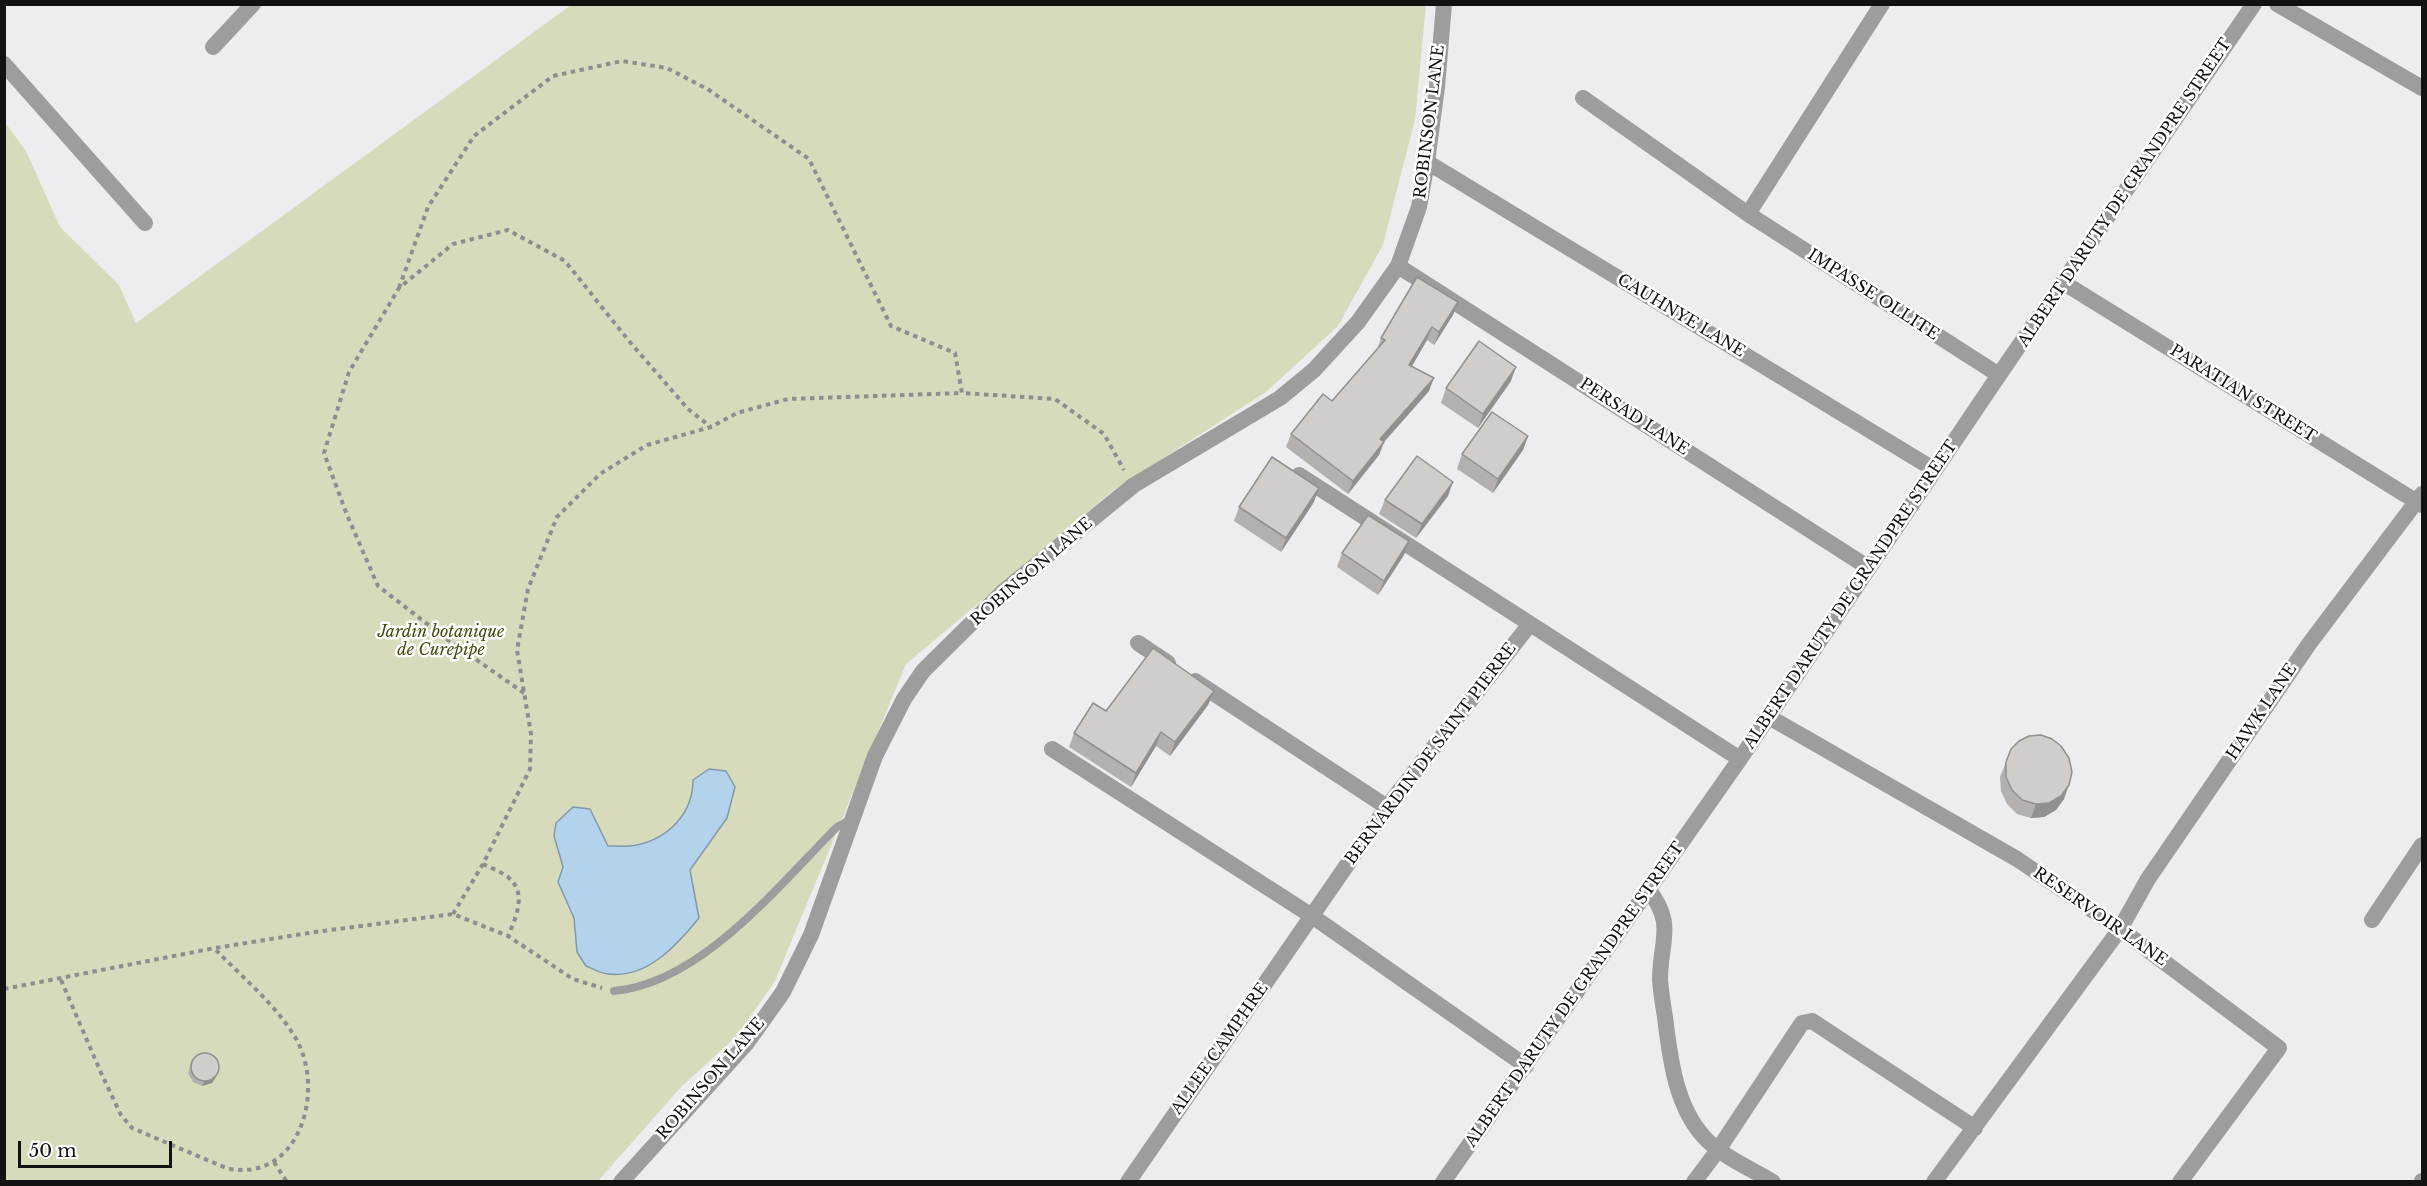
<!DOCTYPE html>
<style>
body{margin:0}
#map{position:relative;width:2427px;height:1186px;overflow:hidden;background:#ededf0;font-family:"Libre Baskerville",serif}
canvas{display:block}
.frame{position:absolute;inset:0;border:6px solid #121213;pointer-events:none}
.scale{position:absolute;left:18px;top:1141px;width:154px;height:27px;box-sizing:border-box;border:3px solid #121213;border-top:0;padding-left:8px;font-size:18px;line-height:21px;white-space:nowrap;color:#121213;-webkit-text-stroke:4px #fff;paint-order:stroke}
</style>
<div id="map">
<canvas width="2427" height="1186"></canvas>
<div class="frame"></div>
<div class="scale">50 m</div>
</div>
<script>
const context = document.querySelector('canvas').getContext('2d');
context.lineJoin = 'round';
function fill(path, color) { context.fillStyle = color; context.fill(path, 'evenodd'); }
function stroke(path, color, width, dash) { context.strokeStyle = color; context.lineWidth = width; context.lineCap = dash ? 'butt' : 'round'; context.setLineDash(dash || []); context.stroke(path); }
function write(font, color, halo, rows, align = 'center') {
  context.font = font + ' "Libre Baskerville",serif'; context.lineWidth = 5; context.setLineDash([]); context.textBaseline = 'middle'; context.strokeStyle = halo; context.fillStyle = color; for (const [text, x, y, turn = 0] of rows) {
    context.save(); context.translate(x, y); context.rotate((+turn || 0) * Math.PI / 180); context.textAlign = isNaN(turn) ? turn : align; if (halo) context.strokeText(text, 0, 0); context.fillText(text, 0, 0); context.restore();
  }
}
fill(new Path2D(`
 M 571,5 L 1426,5 L 1415,119 L 1383,245 L 1338,326 L 1266,392 L 1114,490 L 906,664 L 775,981 L 737,1036 L 682,1086 L 598,1181 L 5,1181 L 4,121 L 26,151 L 60,227 L 119,285 L 136,323 Z`), '#d8dbbb');
const water = new Path2D(`
 M 709,769 L 726,771 L 735,787 L 727,818 L 690,870 L 699,918 C 677,945 647,979 608,974 C 600,973 593,969 586,966 L 577,952 L 574,918 L 558,882 L 563,867 L 554,836 L 556,823 L 573,807 L 590,809 L 608,846 C 617,846 628,847 637,845 C 669,838 693,813 693,780 Z`);
fill(water, '#b2d3eb');
stroke(water, '#8299aa', 1.5);
stroke(new Path2D(`
 M 399,288 L 428,207 L 474,136 L 553,76 L 622,61 L 667,68 L 709,90 L 809,159 L 891,326 L 955,353 L 962,393 L 1055,399 L 1104,434 L 1124,470
 M 524,693 L 444,637 L 378,586 L 347,515 L 324,453 L 349,372 L 399,288 L 453,244 L 508,230 L 565,261 L 629,341 L 688,409 L 711,427
 M 483,864 C 491,868 502,872 509,878 C 527,893 516,918 508,936
 M 453,914 L 483,864 L 530,769 L 531,734 L 517,650 L 528,589 L 557,517 L 600,474 L 647,445 L 711,427 L 737,413 L 788,399 L 962,393
 M 61,980 L 102,1075 L 121,1115 L 132,1128 L 226,1168 C 299,1185 327,1090 295,1037 C 275,1004 242,977 215,949
 M 4,989 L 215,948 L 315,932 L 453,914 L 508,936 L 573,979 L 602,988
 M 274,1162 L 287,1182`), '#8e8e90', 4, [4.5, 4.5]);
stroke(new Path2D(`
 M 614,991 C 701,983 778,886 837,827 L 850,820`), '#9e9d9d', 8);
stroke(new Path2D(`
 M 2277,4 L 2422,88
 M 213,47 L 253,4
 M 4,64 L 145,223
 M 1583,98 L 1748,214 L 1999,375
 M 1427,162 L 1935,470
 M 1748,214 L 1882,4
 M 1398,266 L 1869,568
 M 2064,283 L 2422,505
 M 1299,475 L 1740,759
 M 1138,643 L 1168,663
 M 1195,681 L 1387,807
 M 1769,717 L 2017,859 L 2120,929 L 2279,1048 L 2180,1182
 M 1052,749 L 1312,916 L 1526,1066
 M 1648,889 C 1676,925 1660,940 1660,980 C 1661,992 1663,1005 1665,1017 C 1670,1057 1675,1105 1704,1137 C 1722,1157 1750,1168 1773,1182
 M 2372,920 L 2422,845
 M 621,1182 L 746,1044 L 783,992 L 811,935 L 875,756 L 904,699 L 923,671 L 1004,591 L 1134,485 L 1280,398 L 1314,370 L 1358,322 L 1398,266 L 1419,207 L 1427,162 L 1437,87 L 1444,4
 M 1128,1182 L 1387,807 L 1530,624
 M 1443,1182 L 1740,759 L 1999,375 L 2254,4
 M 1694,1182 L 1718,1150 L 1802,1023 L 1812,1021 L 1975,1128
 M 1934,1182 L 2120,929 L 2148,879 L 2309,644 L 2422,494
 M 2422,1182 L 2422,1181`), '#9e9d9d', 16);
fill(new Path2D(`
 M 1458,302 L 1453,315 L 1434,345 L 1427,340 L 1412,366 L 1429,391 L 1384,442 L 1379,455 L 1348,494 L 1286,447 L 1291,434 L 1332,401 L 1377,350 L 1381,338 Z
 M 1511,381 L 1478,428 L 1441,403 L 1446,388 Z
 M 1528,436 L 1523,450 L 1493,493 L 1457,469 L 1462,454 Z
 M 1448,496 L 1416,538 L 1379,514 L 1385,500 Z
 M 1314,502 L 1281,552 L 1234,521 L 1239,507 Z
 M 1409,541 L 1404,555 L 1378,595 L 1337,567 L 1342,553 Z
 M 1214,691 L 1208,705 L 1170,756 L 1156,746 L 1131,787 L 1069,747 L 1074,733 L 1106,711 Z
 M 2011,749 L 2064,799 L 2056,810 L 2044,817 L 2031,818 L 2017,814 L 2007,804 L 2001,791 L 2000,777 Z
 M 192,1059 L 219,1070 L 217,1075 L 212,1083 L 202,1086 L 193,1082 L 188,1073 Z`), '#b3b0af');
fill(new Path2D(`
 M 1458,302 L 1453,315 L 1434,345 L 1439,332 Z
 M 1432,327 L 1427,340 L 1405,378 L 1409,365 Z
 M 1516,367 L 1511,381 L 1478,428 L 1483,414 Z
 M 1434,378 L 1429,391 L 1384,442 L 1379,455 L 1348,494 L 1353,481 L 1380,439 Z
 M 1528,436 L 1523,450 L 1493,493 L 1498,479 Z
 M 1453,482 L 1448,496 L 1416,538 L 1422,524 Z
 M 1319,488 L 1314,502 L 1281,552 L 1286,538 Z
 M 1409,541 L 1404,555 L 1378,595 L 1384,581 Z
 M 1214,691 L 1208,705 L 1170,756 L 1175,742 Z
 M 1161,732 L 1156,746 L 1131,787 L 1136,773 Z
 M 2069,785 L 2064,799 L 2056,810 L 2044,817 L 2031,818 L 2036,804 Z
 M 219,1070 L 217,1075 L 212,1083 L 202,1086 L 204,1082 Z`), '#92908e');
const building = new Path2D(`
 M 1417,277 L 1458,302 L 1439,332 L 1432,327 L 1409,365 L 1434,378 L 1380,439 L 1384,442 L 1353,481 L 1291,434 L 1323,394 L 1332,401 L 1385,340 L 1381,338 Z
 M 1479,341 L 1516,367 L 1483,414 L 1446,388 Z
 M 1492,412 L 1528,436 L 1498,479 L 1462,454 Z
 M 1417,456 L 1453,482 L 1422,524 L 1385,500 Z
 M 1272,457 L 1319,488 L 1286,538 L 1239,507 Z
 M 1368,515 L 1409,541 L 1384,581 L 1342,553 Z
 M 1153,648 L 1214,691 L 1175,742 L 1161,732 L 1136,773 L 1074,733 L 1093,703 L 1106,711 Z
 M 2041,735 L 2052,739 L 2061,746 L 2069,758 L 2072,772 L 2069,785 L 2061,796 L 2049,803 L 2036,804 L 2022,800 L 2012,790 L 2006,777 L 2006,762 L 2011,749 L 2019,741 L 2029,736 Z
 M191 1067a14 14 0 1 1 28 0a14 14 0 1 1-28 0Z`);
fill(building, '#d0cdcb');
stroke(building, '#92908e', 1.5);
write('16px', '#121213', '#fff', [
 ["ROBINSON LANE",1430,122,-83],
 ["ALBERT DARUTY DE GRANDPRE STREET",2125,193,-56],
 ["IMPASSE OLLITE",1873,295,33],
 ["CAUHNYE LANE",1681,316,31],
 ["PARATIAN STREET",2243,394,32],
 ["PERSAD LANE",1634,417,33],
 ["ROBINSON LANE",1032,572,-41],
 ["ALBERT DARUTY DE GRANDPRE STREET",1851,595,-56],
 ["HAWK LANE",2262,712,-56],
 ["BERNARDIN DE SAINT PIERRE",1431,754,-53],
 ["RESERVOIR LANE",2100,917,35],
 ["ALBERT DARUTY DE GRANDPRE STREET",1575,995,-55],
 ["ALLEE CAMPHRE",1220,1049,-55],
 ["ROBINSON LANE",711,1079,-49]
]);
write('italic 16px', '#484a0d', '#fff', [
 ["Jardin botanique",441,632],
 ["de Curepipe",441,650]
]);
</script>
